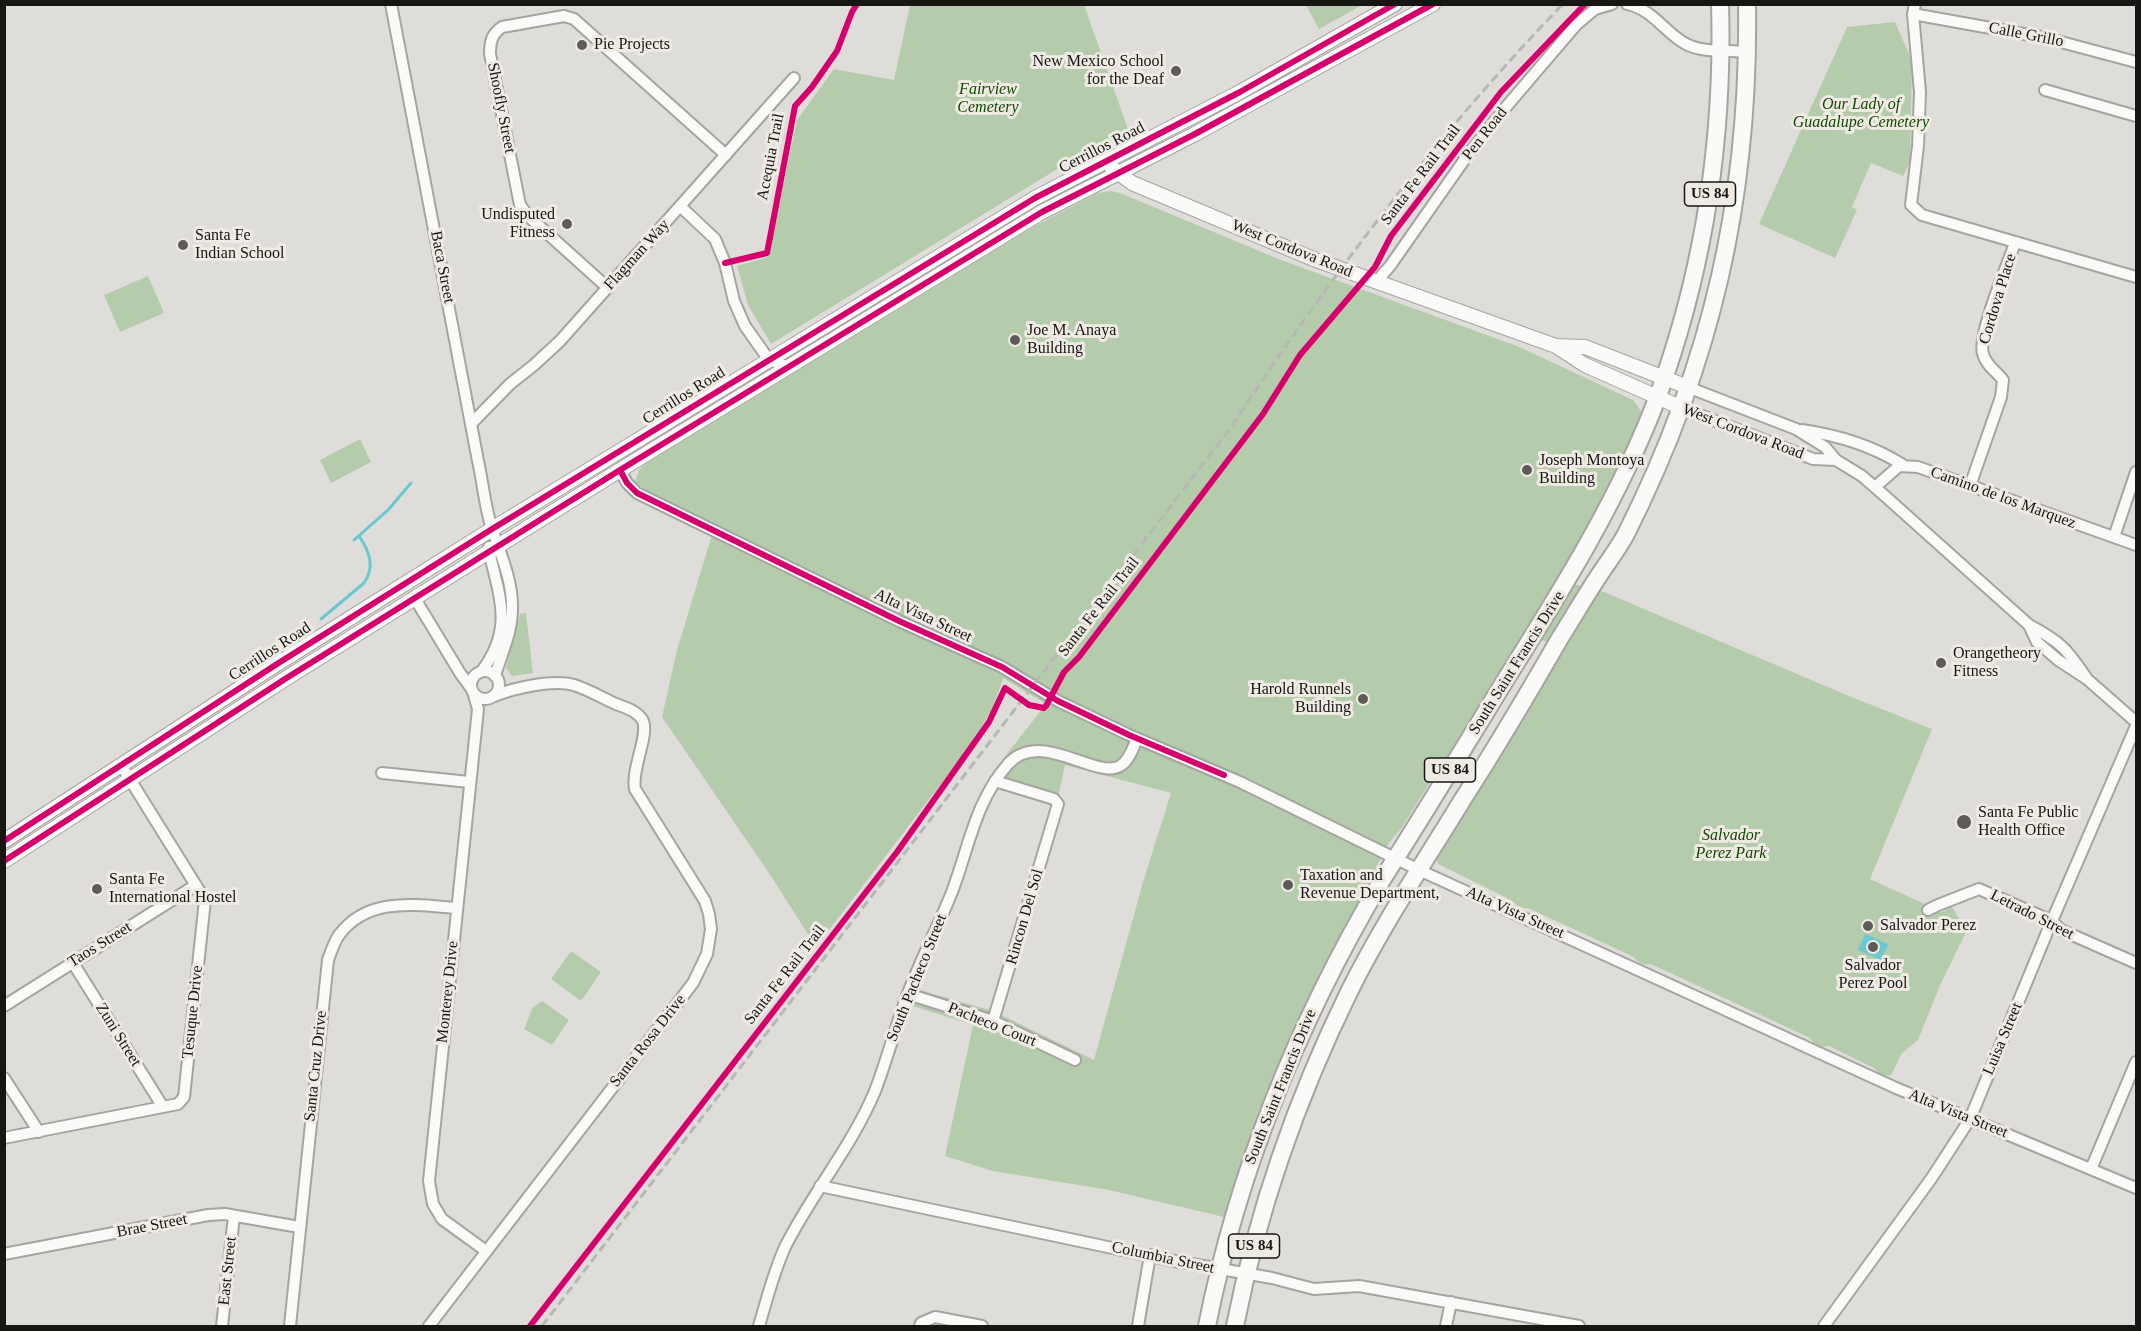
<!DOCTYPE html>
<style>
body{margin:0}
#map{position:relative;width:2141px;height:1331px;overflow:hidden;background:#dfddda;font-family:Georgia,serif}
canvas{display:block}
.frame{position:absolute;inset:0;border:6px solid #171613;pointer-events:none}
</style>
<div id="map">
<canvas width="2141" height="1331"></canvas>
<div class="frame"></div>
</div>
<script>
const context = document.querySelector('canvas').getContext('2d');
context.lineJoin = 'round';
function fill(path, color) { context.fillStyle = color; context.fill(path, 'evenodd'); }
function stroke(path, color, width, dash) { context.strokeStyle = color; context.lineWidth = width; context.lineCap = dash ? 'butt' : 'round'; context.setLineDash(dash || []); context.stroke(path); }
function write(font, color, halo, rows, align = 'center') {
  context.font = font + ' Georgia,serif'; context.lineWidth = 6; context.setLineDash([]); context.textBaseline = 'middle'; context.strokeStyle = halo; context.fillStyle = color; for (const [text, x, y, turn = 0] of rows) {
    context.save(); context.translate(x, y); context.rotate((+turn || 0) * Math.PI / 180); context.textAlign = isNaN(turn) ? turn : align; if (halo) context.strokeText(text, 0, 0); context.fillText(text, 0, 0); context.restore();
  }
}
fill(new Path2D(`
 M 910,5 L 1084,5 L 1129,132 L 1082,154 L 771,344 L 748,305 L 737,266 L 768,257 L 797,120 L 834,69 L 894,80 Z
 M 1306,5 L 1362,5 L 1319,29 Z
 M 1895,22 L 1912,61 L 1910,162 L 1903,176 L 1871,163 L 1852,207 L 1857,210 L 1835,258 L 1759,224 L 1847,27 Z
 M 1110,191 L 1120,193 L 1281,260 L 1517,346 L 1633,400 L 1641,411 L 1639,427 L 1562,581 L 1604,592 L 1849,696 L 1932,729 L 1870,879 L 1942,912 L 1952,907 L 1961,921 L 1970,924 L 1941,983 L 1918,1040 L 1902,1053 L 1891,1075 C 1882,1077 1879,1074 1874,1068 L 1829,1046 L 1820,1047 L 1814,1043 L 1810,1038 L 1651,964 C 1643,966 1638,963 1634,957 L 1528,908 L 1520,908 L 1511,900 L 1438,864 L 1436,856 L 1563,648 L 1528,635 L 1460,742 L 1440,766 L 1401,829 C 1388,841 1375,864 1373,883 L 1228,1218 L 1109,1190 L 993,1171 L 945,1156 L 973,1025 L 910,1005 L 916,989 L 993,1011 L 1094,1060 L 1143,882 L 1171,793 L 1065,765 L 1058,798 L 989,777 L 1046,704 L 1003,678 L 993,708 L 966,751 L 816,947 L 771,876 L 662,717 L 677,650 L 715,525 L 646,490 L 635,482 L 639,470 L 645,464 L 1033,227 L 1098,193 Z
 M 148,276 L 164,313 L 120,332 L 104,295 Z
 M 360,439 L 371,462 L 331,483 L 320,460 Z
 M 526,613 L 533,673 L 512,676 L 506,668 L 520,614 Z
 M 571,951 L 601,972 L 581,1001 L 551,979 Z
 M 542,1001 L 569,1020 L 552,1045 L 524,1029 L 533,1007 Z`), '#b5ccac');
fill(new Path2D(`
 M 1865,934 L 1888,944 L 1881,960 L 1858,950 Z`), '#69c8d0');
stroke(new Path2D(`
 M 354,540 L 388,510 L 411,483
 M 321,619 L 364,583 C 375,567 370,552 359,536`), '#69c8d0', 3);
const minor = new Path2D(`
 M 391,4 L 478,461 C 483,483 485,508 492,529 C 501,554 513,583 512,609 C 512,633 501,655 495,676
 M 1627,4 C 1653,9 1665,33 1686,44 C 1703,53 1728,50 1747,52
 M 1915,4 L 1913,14 L 1920,92 L 1918,146 L 1911,205 L 1922,215 L 2136,277
 M 1913,14 L 2046,38 L 2136,62
 M 2045,90 L 2136,116
 M 681,207 L 715,239 L 725,263 L 734,301 L 745,326 L 769,360 L 789,367
 M 1376,282 L 1390,266 L 1467,156 L 1506,107 L 1576,25 L 1595,9 L 1612,4
 M 608,288 L 528,216 L 520,205 L 490,54 C 490,41 492,34 502,27 L 564,16 L 574,19 L 726,155
 M 1690,388 L 1796,429 L 1825,447 L 1836,460 L 1862,476 L 1885,496 L 2029,625 C 2061,642 2067,649 2087,679
 M 1682,408 L 1813,459 L 1836,460
 M 471,424 L 510,384 L 534,365 L 560,341 L 794,78
 M 1802,430 C 1837,435 1873,446 1903,465
 M 620,470 L 627,483 L 637,493 L 899,621 L 1002,667 L 1058,701 L 1129,735 L 1240,782 L 1419,870 L 1896,1088 L 2136,1188
 M 1970,486 L 2001,397 L 2003,380 C 1996,371 1986,365 1983,354 C 1977,335 2008,264 2015,243
 M 1875,487 L 1899,466 L 1918,467 L 2136,545
 M 2114,537 L 2136,472
 M 414,597 L 460,673 L 471,688
 M 2029,625 L 2037,642 L 2058,660 L 2087,679 L 2136,722
 M471 685a14 14 0 1 1 28 0a14 14 0 1 1-28 0Z
 M 481,672 C 514,629 500,599 489,551 L 489,547
 M 474,695 L 478,709 L 429,1181 L 433,1204 L 442,1219 L 486,1251
 M 382,773 L 469,782
 M 1928,910 L 1938,905 L 1979,889 L 2052,921 L 2061,930 L 2136,963
 M 73,963 L 163,1107
 M 908,994 L 993,1021 L 1075,1060
 M 4,1006 L 196,885
 M 993,1021 L 1058,804 L 1054,799 L 995,781
 M 4,1078 L 39,1132
 M 4,1138 L 178,1104 L 184,1097 L 205,900 L 121,765
 M 2091,1169 L 2136,1062
 M 820,1186 L 1169,1260 L 1272,1278 L 1314,1289 L 1359,1286 L 1579,1326
 M 4,1254 L 208,1215 L 225,1214 L 299,1227
 M 222,1326 L 234,1216
 M 290,1326 L 328,960 C 331,952 334,942 339,935 C 368,896 416,905 457,908
 M 429,1326 L 693,983 L 707,954 L 711,929 L 709,914 L 705,901 L 635,789 C 631,769 649,736 643,721 C 638,711 626,708 616,704 C 603,698 589,690 574,685 C 553,679 514,688 494,696
 M 759,1326 C 767,1299 774,1270 786,1245 C 813,1192 852,1146 875,1091 C 887,1060 895,1028 907,996 C 920,961 938,927 952,892 C 969,847 975,802 1008,764 C 1041,728 1096,780 1120,766 C 1129,761 1133,748 1137,739
 M 920,1326 L 921,1323 L 935,1317 L 982,1326
 M 1138,1326 L 1150,1255
 M 1446,1326 L 1451,1302
 M 1824,1326 L 1931,1179 L 1970,1119 L 2048,930 L 2136,726`);
const major = new Path2D(`
 M 1112,168 L 1132,183 L 1316,260 L 1556,346 L 1585,365 L 1682,408
 M 1556,346 L 1585,347 L 1690,388
 M 4,841 L 277,664 L 492,529 L 1035,198 L 1240,92 L 1395,4
 M 4,861 L 285,679 L 620,470 L 1042,212 L 1195,134 L 1433,4`);
const highway = new Path2D(`
 M 1207,1326 C 1239,1166 1299,1020 1382,880 C 1424,814 1465,746 1506,679 C 1563,588 1620,497 1658,396 C 1704,270 1724,138 1720,4
 M 1235,1326 C 1258,1210 1297,1098 1349,992 C 1382,925 1424,863 1463,799 C 1497,746 1529,692 1560,638 C 1574,616 1587,593 1602,571 C 1610,559 1619,547 1626,534 C 1712,363 1750,196 1747,4`);
stroke(minor, '#a5a4a1', 14);
stroke(major, '#a5a4a1', 16);
stroke(highway, '#a5a4a1', 20);
stroke(minor, '#fafaf9', 10);
stroke(major, '#fafaf9', 14);
stroke(highway, '#fafaf9', 16);
stroke(new Path2D(`
 M 542,1326 L 1229,430 C 1328,280 1437,134 1563,4`), '#b7b7b6', 3, [9, 4.5]);
stroke(new Path2D(`
 M 725,263 L 767,253 L 795,106 L 812,87 L 837,51 L 852,12 L 857,4
 M 620,470 L 627,483 L 637,493 L 899,621 L 1002,667 L 1058,701 L 1129,735 L 1224,775
 M 4,841 L 277,664 L 492,529 L 1035,198 L 1240,92 L 1395,4
 M 4,861 L 285,679 L 620,470 L 1042,212 L 1195,134 L 1433,4
 M 530,1326 L 897,852 L 989,722 L 1005,688 L 1029,705 L 1044,708 L 1046,706 L 1064,672 L 1079,657 L 1263,414 L 1300,355 L 1375,267 L 1391,236 L 1501,92 L 1585,4`), '#d6006c', 6);
for (const [x, y, r, color] of [
 [582,45,6,"#5d5c59"],
 [1176,71,6,"#5d5c59"],
 [567,224,6,"#5d5c59"],
 [183,245,6,"#5d5c59"],
 [1015,340,6,"#5d5c59"],
 [1527,470,6,"#5d5c59"],
 [1941,663,6,"#5d5c59"],
 [1363,699,6,"#5d5c59"],
 [1964,822,8,"#5d5c59"],
 [1288,885,6,"#5d5c59"],
 [97,889,6,"#5d5c59"],
 [1868,926,6,"#5d5c59"],
 [1873,947,6,"#5d5c59"]
]) { const dot = new Path2D(); dot.arc(x, y, r, 0, 2 * Math.PI); context.fillStyle = color; context.fill(dot); stroke(dot, '#efebe4', 2); }
for (const [x, y, w] of [
 [1710,194,51],
 [1450,770,51],
 [1254,1246,51]
]) { const box = new Path2D(); box.roundRect(x - w / 2, y - 12, w, 24, 4.5); context.fillStyle = '#efebe4'; context.fill(box); stroke(box, '#171613', 1.5); }
write('bold 15px', '#171613', null, [
 ["US 84",1710,194],
 ["US 84",1450,770],
 ["US 84",1254,1246]
]);
write('16px', '#171613', '#efebe4', [
 ["Calle Grillo",2026,35,11],
 ["Shoofly Street",501,108,79],
 ["Pen Road",1485,134,-52],
 ["Cerrillos Road",1102,148,-27],
 ["Acequia Trail",771,157,-79],
 ["Santa Fe Rail Trail",1421,175,-53],
 ["West Cordova Road",1292,249,22],
 ["Flagman Way",637,255,-48],
 ["Baca Street",442,267,79],
 ["Cordova Place",1998,299,-73],
 ["Cerrillos Road",684,396,-32],
 ["West Cordova Road",1743,432,21],
 ["Camino de los Marquez",2003,498,20],
 ["Santa Fe Rail Trail",1099,607,-52],
 ["Alta Vista Street",923,616,25],
 ["Cerrillos Road",270,652,-33],
 ["South Saint Francis Drive",1517,663,-58],
 ["Alta Vista Street",1515,913,24],
 ["Letrado Street",2032,915,27],
 ["Rincon Del Sol",1025,917,-74],
 ["Taos Street",100,945,-32],
 ["Santa Fe Rail Trail",785,975,-52],
 ["South Pacheco Street",917,978,-68],
 ["Monterey Drive",448,992,-84],
 ["Tesuque Drive",193,1012,-84],
 ["Pacheco Court",992,1025,22],
 ["Zuni Street",118,1035,58],
 ["Luisa Street",2003,1039,-67],
 ["Santa Rosa Drive",648,1041,-52],
 ["Santa Cruz Drive",316,1066,-84],
 ["South Saint Francis Drive",1281,1087,-68],
 ["Alta Vista Street",1958,1114,22],
 ["Brae Street",152,1226,-11],
 ["Columbia Street",1163,1258,12],
 ["East Street",228,1271,-84]
]);
write('16px', '#171613', '#efebe4', [
 ["Pie Projects",594,45],
 ["New Mexico School",1164,62,"right"],
 ["for the Deaf",1164,80,"right"],
 ["Undisputed",555,215,"right"],
 ["Fitness",555,233,"right"],
 ["Santa Fe",195,236],
 ["Indian School",195,254],
 ["Joe M. Anaya",1027,331],
 ["Building",1027,349],
 ["Joseph Montoya",1539,461],
 ["Building",1539,479],
 ["Orangetheory",1953,654],
 ["Fitness",1953,672],
 ["Harold Runnels",1351,690,"right"],
 ["Building",1351,708,"right"],
 ["Santa Fe Public",1978,813],
 ["Health Office",1978,831],
 ["Taxation and",1300,876],
 ["Revenue Department,",1300,894],
 ["Santa Fe",109,880],
 ["International Hostel",109,898],
 ["Salvador Perez",1880,926],
 ["Salvador",1873,966,"center"],
 ["Perez Pool",1873,984,"center"]
], 'left');
write('italic 16px', '#104800', '#efebe4', [
 ["Fairview",988,90],
 ["Cemetery",988,108],
 ["Our Lady of",1861,105],
 ["Guadalupe Cemetery",1861,123],
 ["Salvador",1731,836],
 ["Perez Park",1731,854]
]);
</script>
